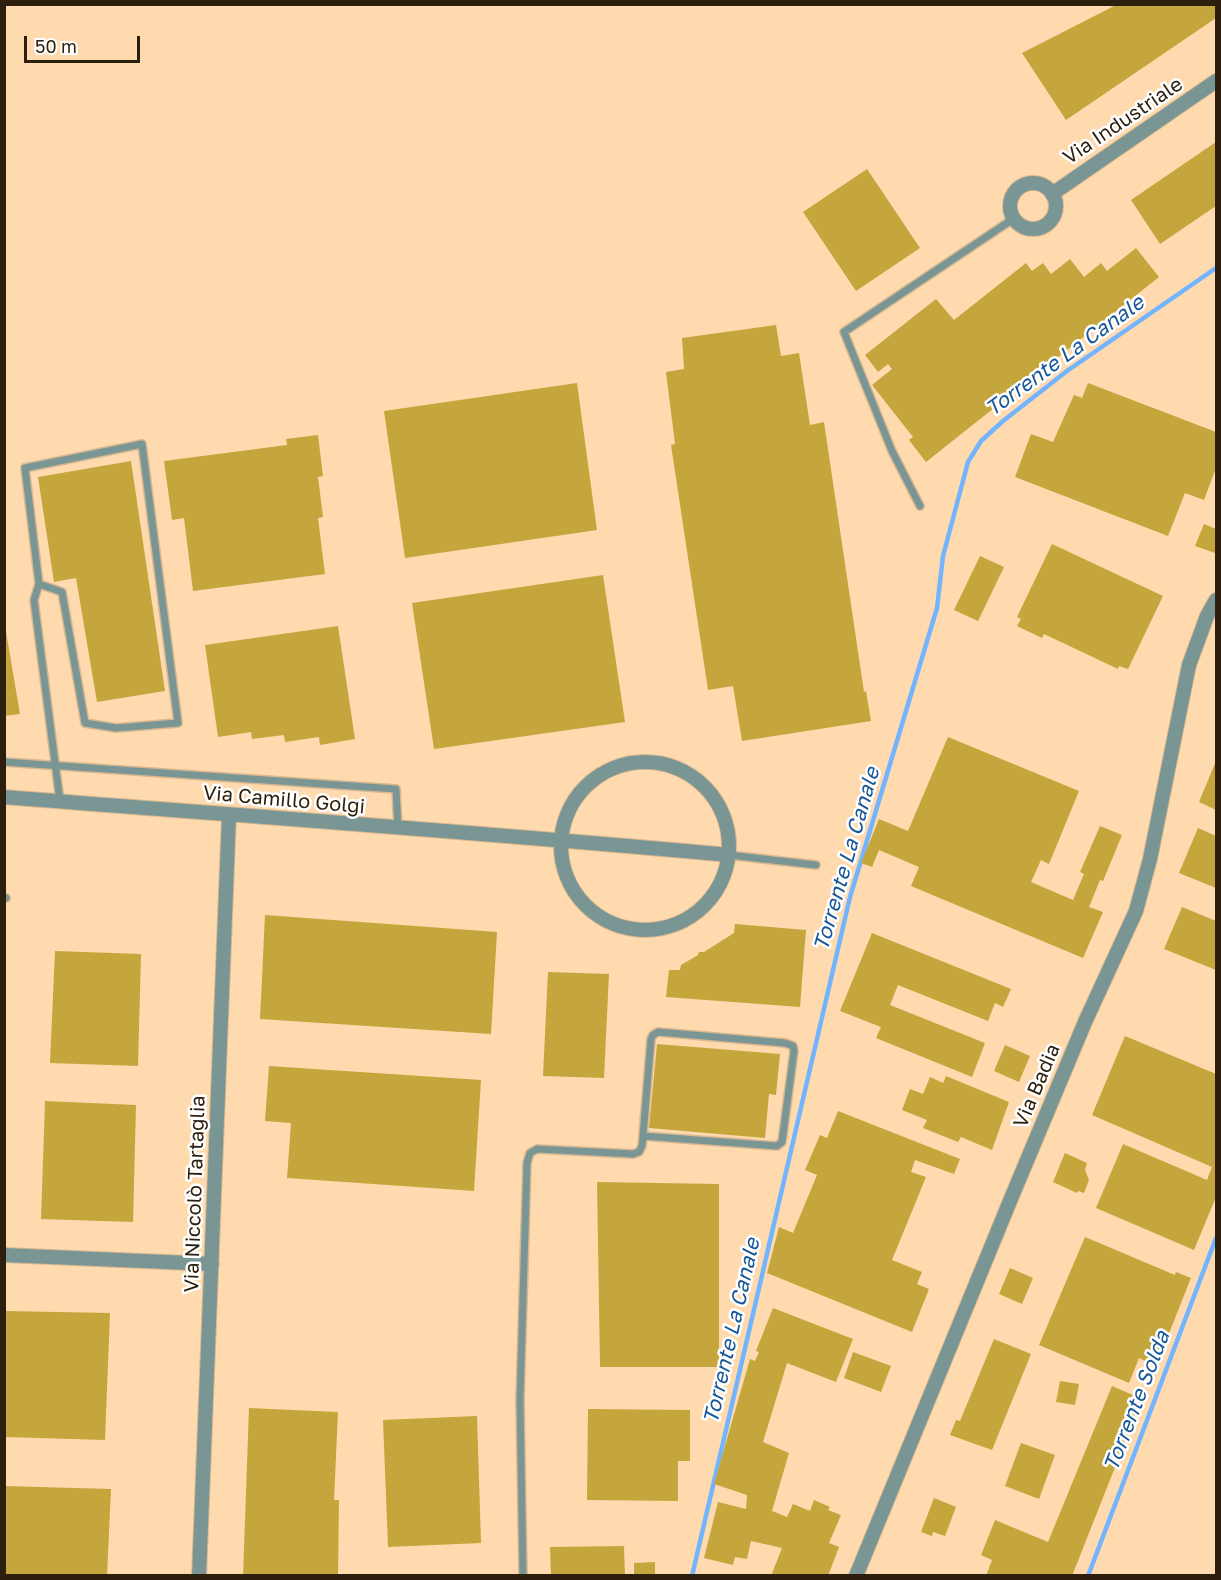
<!DOCTYPE html>
<meta charset="utf-8">
<style>
body{margin:0}
#map{position:relative;width:1221px;height:1580px;overflow:hidden;background:#fedaae;font-family:"Golos Text",sans-serif}
canvas{display:block}
.frame{position:absolute;inset:0;border:6px solid #2c1f0d;pointer-events:none}
.scale{position:absolute;left:24px;top:36px;width:116px;height:27px;box-sizing:border-box;border:3px solid #2c1f0d;border-top:0;padding-left:8px;font-size:18px;line-height:21px;white-space:nowrap;color:#2c1f0d;-webkit-text-stroke:4px #fff;paint-order:stroke}
</style>
<div id="map">
<canvas width="1221" height="1580"></canvas>
<div class="frame"></div>
<div class="scale">50 m</div>
</div>
<script>
const context = document.querySelector('canvas').getContext('2d');
context.lineJoin = 'round';
function stroke(path, color, width, dash) { context.strokeStyle = color; context.lineWidth = width; context.lineCap = dash ? 'butt' : 'round'; context.setLineDash(dash || []); context.stroke(path); }
function fill(path, color) { context.fillStyle = color; context.fill(path, 'evenodd'); }
function write(font, color, halo, rows, align = 'center') {
  context.font = font + ' "Golos Text",sans-serif'; context.lineWidth = 5; context.setLineDash([]); context.textBaseline = 'middle'; context.strokeStyle = halo; context.fillStyle = color; for (const [text, x, y, turn = 0] of rows) {
    context.save(); context.translate(x, y); context.rotate((+turn || 0) * Math.PI / 180); context.textAlign = isNaN(turn) ? turn : align; if (halo) context.strokeText(text, 0, 0); context.fillText(text, 0, 0); context.restore();
  }
}
stroke(new Path2D(`
 M 692,1576 L 850,897 L 937,608 L 943,556 L 968,462 L 981,441 L 1003,421 L 1067,371 L 1216,268
 M 1088,1576 L 1216,1238`), '#73b4fe', 4.5);
fill(new Path2D(`
 M 1118,4 L 1216,4 L 1216,18 L 1066,120 L 1022,53 Z
 M 1216,142 L 1216,206 L 1160,244 L 1131,200 Z
 M 867,169 L 920,248 L 856,291 L 803,212 Z
 M 1136,248 L 1159,277 L 926,462 L 909,440 L 913,437 L 872,385 L 892,369 L 888,364 L 878,372 L 865,355 L 936,299 L 954,320 L 1026,263 L 1032,271 L 1043,263 L 1051,274 L 1070,259 L 1084,277 L 1101,263 L 1107,271 Z
 M 776,325 L 781,356 L 799,353 L 810,425 L 824,422 L 864,692 L 866,691 L 871,721 L 742,741 L 733,686 L 708,690 L 671,445 L 675,444 L 666,372 L 684,369 L 682,338 Z
 M 577,383 L 597,530 L 405,558 L 384,411 Z
 M 1088,383 L 1216,432 L 1216,468 L 1204,500 L 1185,493 L 1168,536 L 1015,477 L 1031,434 L 1053,442 L 1074,395 L 1082,398 Z
 M 318,435 L 323,476 L 318,477 L 323,517 L 318,518 L 325,574 L 193,591 L 184,518 L 172,520 L 164,461 L 287,445 L 286,439 Z
 M 131,461 L 165,691 L 97,702 L 76,578 L 54,582 L 38,477 Z
 M 1204,524 L 1216,529 L 1215,553 L 1195,546 Z
 M 1052,544 L 1163,596 L 1128,669 L 1119,666 L 1118,669 L 1044,634 L 1042,638 L 1017,626 L 1021,619 L 1017,617 Z
 M 980,556 L 1004,567 L 978,621 L 954,610 Z
 M 603,575 L 625,722 L 434,749 L 412,603 Z
 M 4,620 L 20,714 L 4,716 Z
 M 338,626 L 355,739 L 320,745 L 319,737 L 285,742 L 284,735 L 252,739 L 251,732 L 218,737 L 205,645 Z
 M 948,737 L 1079,791 L 1049,864 L 1041,860 L 1031,882 L 1073,900 L 1084,874 L 1080,872 L 1100,826 L 1122,835 L 1103,881 L 1100,880 L 1089,907 L 1103,912 L 1083,958 L 911,886 L 919,867 L 879,850 L 872,867 L 861,863 L 879,819 L 908,831 Z
 M 1216,761 L 1216,810 L 1199,802 Z
 M 1198,828 L 1216,836 L 1216,888 L 1179,873 Z
 M 1182,907 L 1216,921 L 1216,970 L 1164,949 Z
 M 265,915 L 497,932 L 491,1034 L 260,1019 Z
 M 735,924 L 806,930 L 800,1007 L 666,997 L 669,970 L 680,970 L 681,965 L 698,955 L 699,952 L 704,952 L 734,933 Z
 M 872,933 L 1011,989 L 1003,1007 L 995,1003 L 988,1021 L 898,985 L 890,1005 L 985,1043 L 972,1077 L 876,1038 L 881,1027 L 840,1011 Z
 M 55,951 L 141,954 L 138,1066 L 50,1063 Z
 M 548,972 L 609,974 L 604,1078 L 543,1076 Z
 M 1125,1036 L 1216,1074 L 1216,1197 L 1194,1250 L 1096,1208 L 1123,1144 L 1207,1180 L 1212,1167 L 1092,1115 Z
 M 657,1044 L 780,1054 L 776,1095 L 769,1094 L 765,1138 L 649,1128 Z
 M 1005,1045 L 1030,1056 L 1019,1082 L 994,1071 Z
 M 269,1066 L 481,1080 L 474,1191 L 287,1178 L 291,1123 L 265,1121 Z
 M 946,1076 L 1009,1102 L 992,1150 L 961,1137 L 958,1142 L 923,1128 L 927,1120 L 902,1110 L 910,1089 L 923,1094 L 930,1077 L 943,1083 Z
 M 45,1101 L 136,1105 L 133,1222 L 41,1219 Z
 M 838,1111 L 960,1159 L 954,1174 L 915,1160 L 911,1172 L 926,1177 L 892,1260 L 922,1272 L 917,1284 L 929,1289 L 912,1332 L 767,1273 L 779,1227 L 793,1233 L 817,1175 L 805,1170 L 820,1135 L 827,1138 Z
 M 1065,1153 L 1087,1163 L 1085,1170 L 1089,1180 L 1084,1193 L 1078,1191 L 1077,1193 L 1053,1182 Z
 M 597,1182 L 719,1184 L 719,1367 L 600,1367 Z
 M 1085,1237 L 1175,1275 L 1176,1272 L 1191,1278 L 1156,1366 L 1139,1358 L 1129,1383 L 1039,1345 Z
 M 1010,1268 L 1033,1278 L 1022,1304 L 999,1294 Z
 M 773,1308 L 853,1339 L 836,1382 L 787,1363 L 763,1442 L 789,1453 L 772,1511 L 787,1517 L 793,1504 L 810,1511 L 814,1500 L 830,1507 L 828,1510 L 841,1515 L 829,1543 L 839,1547 L 828,1576 L 820,1574 L 820,1576 L 771,1576 L 782,1548 L 751,1541 L 747,1559 L 735,1557 L 733,1565 L 704,1558 L 718,1502 L 746,1509 L 747,1495 L 714,1484 L 750,1359 L 755,1361 L 759,1352 L 756,1351 Z
 M 4,1311 L 110,1313 L 105,1440 L 4,1437 Z
 M 994,1339 L 1031,1354 L 992,1450 L 950,1435 L 956,1420 L 960,1421 Z
 M 853,1352 L 891,1366 L 881,1392 L 844,1378 Z
 M 1060,1381 L 1079,1384 L 1075,1405 L 1056,1402 Z
 M 1112,1386 L 1142,1399 L 1072,1576 L 986,1576 L 992,1560 L 981,1555 L 995,1520 L 1048,1542 Z
 M 249,1408 L 338,1412 L 334,1500 L 339,1500 L 338,1576 L 243,1576 Z
 M 588,1409 L 690,1410 L 690,1461 L 678,1461 L 678,1501 L 587,1500 Z
 M 477,1416 L 481,1543 L 388,1547 L 383,1420 Z
 M 1021,1443 L 1055,1455 L 1039,1499 L 1005,1486 Z
 M 4,1486 L 111,1489 L 107,1576 L 4,1576 Z
 M 934,1498 L 956,1507 L 945,1536 L 933,1532 L 932,1536 L 921,1532 Z
 M 624,1546 L 625,1576 L 551,1576 L 550,1547 Z
 M 655,1562 L 655,1576 L 634,1576 L 634,1563 Z`), '#c4a63d');
const service = new Path2D(`
 M 142,444 L 178,723 L 116,728 L 85,723 L 62,592 L 39,584 L 25,468 Z
 M 920,506 L 892,451 L 844,332 L 1013,219
 M 39,584 L 34,600 L 60,801
 M 4,762 L 396,789 L 398,828
 M 729,855 L 816,865
 M 4,898 L 6,898
 M 523,1576 L 520,1399 L 527,1163 L 530,1153 L 537,1149 L 633,1154 L 639,1152 L 642,1146 L 643,1136 L 651,1039 L 653,1035 L 658,1032 L 785,1043 L 793,1046 L 794,1051 L 782,1142 L 777,1146 L 643,1136`);
const minor = new Path2D(`
 M1010 206a23 23 0 1 1 46 0a23 23 0 1 1-46 0Z
 M 1052,194 L 1216,81
 M561 846a84 84 0 1 1 168 0a84 84 0 1 1-168 0Z
 M 4,797 C 246,816 488,833 729,855
 M 4,1255 L 212,1264
 M 199,1576 L 229,815
 M 856,1576 L 1010,1201 L 1085,1022 L 1136,911 L 1150,859 L 1189,665 L 1207,616 L 1216,600`);
stroke(service, '#d8b891', 10);
stroke(minor, '#d8b891', 16);
stroke(service, '#799594', 7);
stroke(minor, '#799594', 14);
write('20px', '#2c1f0d', '#fff', [
 ["Via Industriale",1123,121,-34],
 ["Via Camillo Golgi",284,800,5],
 ["Via Badia",1037,1086,-67],
 ["Via Niccolò Tartaglia",195,1194,-88]
]);
write('italic 21px', '#16579a', '#fff', [
 ["Torrente La Canale",1065,356,-36],
 ["Torrente La Canale",847,859,-74],
 ["Torrente La Canale",732,1331,-77],
 ["Torrente Solda",1137,1401,-69]
]);
</script>
